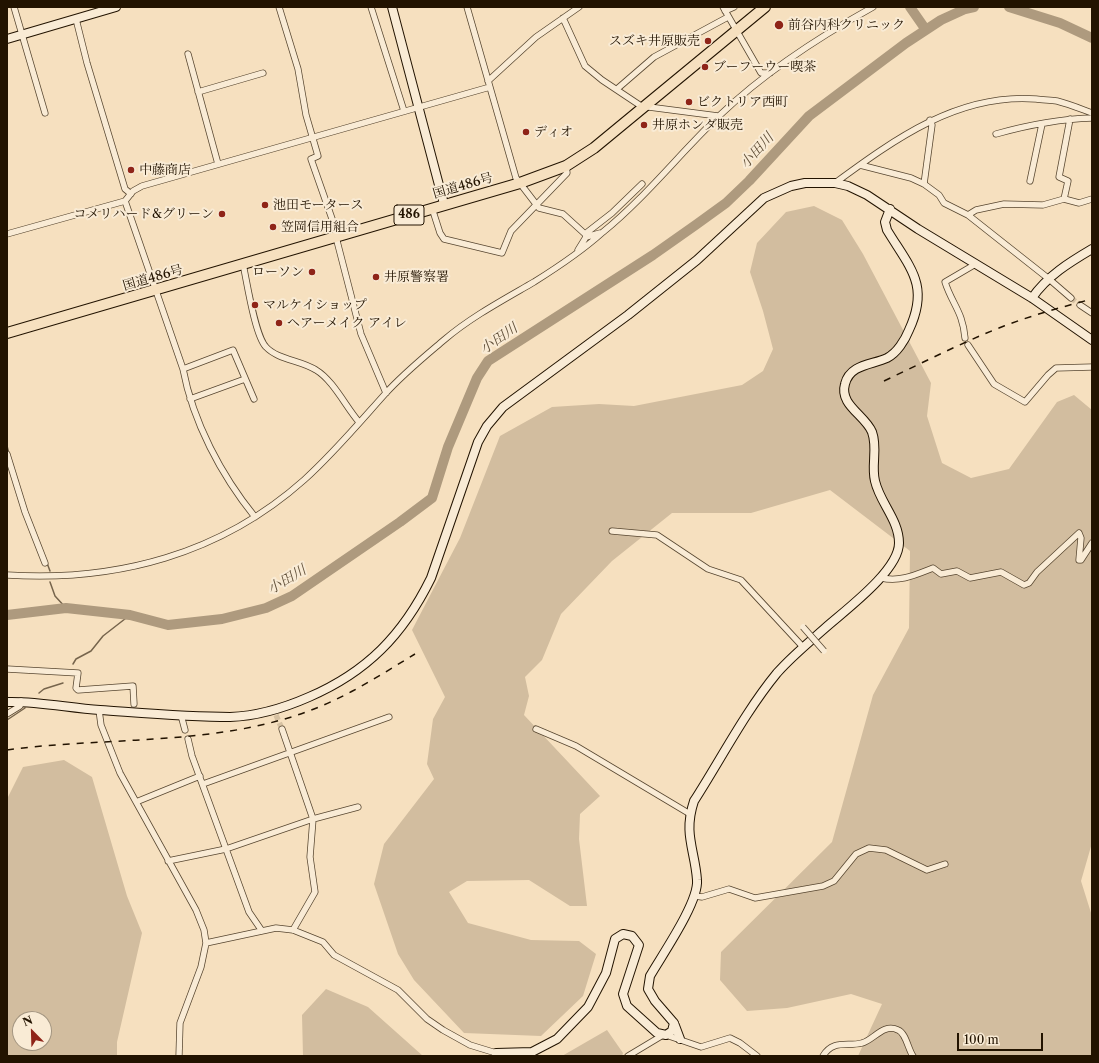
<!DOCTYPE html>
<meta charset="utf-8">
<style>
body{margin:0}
#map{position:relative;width:1099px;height:1063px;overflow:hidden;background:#f6e0bf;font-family:"Libre Caslon Text",serif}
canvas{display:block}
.frame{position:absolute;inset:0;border:8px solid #221300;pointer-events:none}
.north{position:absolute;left:12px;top:1011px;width:40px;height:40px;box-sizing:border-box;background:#f9ebd5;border:1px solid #a39580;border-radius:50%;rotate:337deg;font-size:11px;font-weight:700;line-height:16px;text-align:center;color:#221300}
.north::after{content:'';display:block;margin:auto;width:14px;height:18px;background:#8f2418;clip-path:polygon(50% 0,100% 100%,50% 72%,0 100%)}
.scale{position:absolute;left:957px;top:1033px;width:86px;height:18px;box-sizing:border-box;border:2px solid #221300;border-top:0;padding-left:5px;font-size:12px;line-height:14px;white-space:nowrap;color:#221300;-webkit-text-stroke:3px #f9ebd5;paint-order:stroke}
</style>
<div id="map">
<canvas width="1099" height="1063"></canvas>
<div class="frame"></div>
<div class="north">N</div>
<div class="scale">100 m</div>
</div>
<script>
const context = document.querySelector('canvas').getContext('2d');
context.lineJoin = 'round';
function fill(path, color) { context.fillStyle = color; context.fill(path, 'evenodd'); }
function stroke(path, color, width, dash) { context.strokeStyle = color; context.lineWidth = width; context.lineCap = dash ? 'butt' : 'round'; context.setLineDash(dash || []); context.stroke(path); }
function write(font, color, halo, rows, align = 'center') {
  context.font = font + ' "Libre Caslon Text","Noto Serif JP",serif'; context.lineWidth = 4; context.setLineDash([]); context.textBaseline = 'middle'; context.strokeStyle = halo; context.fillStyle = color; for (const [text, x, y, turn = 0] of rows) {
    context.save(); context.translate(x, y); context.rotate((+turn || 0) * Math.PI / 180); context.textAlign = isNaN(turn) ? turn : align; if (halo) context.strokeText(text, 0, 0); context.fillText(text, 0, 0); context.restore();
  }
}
fill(new Path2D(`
 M 814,206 L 842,220 L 863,254 L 931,383 L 927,416 L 942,463 L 971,478 L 1009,469 L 1057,402 L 1074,395 L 1092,410 L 1092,843 L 1081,881 L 1092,916 L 1092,1056 L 858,1056 L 882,1004 L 851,994 L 787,1008 L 747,1011 L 720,980 L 721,952 L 832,842 L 873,695 L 909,628 L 910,551 L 830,490 L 751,513 L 672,513 L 612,561 L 561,614 L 542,660 L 525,677 L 529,696 L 524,715 L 600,796 L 580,814 L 579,839 L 587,906 L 570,906 L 529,880 L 467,881 L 449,892 L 468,923 L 531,940 L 579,941 L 596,954 L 583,996 L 541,1036 L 464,1033 L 414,980 L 398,954 L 374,884 L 384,844 L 434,779 L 427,764 L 433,719 L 445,697 L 412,630 L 460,538 L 500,436 L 552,407 L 599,404 L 634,406 L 742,385 L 763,371 L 773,349 L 763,311 L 750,272 L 757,243 L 786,212 Z
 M 64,760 L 92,777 L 127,896 L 142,933 L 117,1042 L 117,1056 L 7,1056 L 7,799 L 23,767 ZM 20,1019 L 44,1019 L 44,1043 L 20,1043 Z
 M 326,989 L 368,1007 L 423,1056 L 303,1056 L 302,1015 Z
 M 607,1030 L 623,1053 L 622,1056 L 562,1056 Z`), '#d2bd9f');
stroke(new Path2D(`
 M 7,446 L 9,454
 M 47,563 L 50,571
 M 50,582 L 55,596 L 66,608
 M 73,664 L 76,659 L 91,651 L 103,636 L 130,615
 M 39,693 L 44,689 L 63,683
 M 7,720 L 25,708`), '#76644c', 1.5);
stroke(new Path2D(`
 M 910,7 L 926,30
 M 1009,7 L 1060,23 L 1092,38
 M 7,615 L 66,608 L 130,615 L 168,625 L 222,619 L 266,608 L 292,596 L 400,522 L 432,498 L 448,447 L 477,378 L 488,361 L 653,255 L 697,224 L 726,203 L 749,181 L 809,116 L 906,43 L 941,20 L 965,9 L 974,7`), '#ae9a7e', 10);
stroke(new Path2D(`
 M 1071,298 L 1080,305
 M 276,715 L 282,729`), '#d6c1a2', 5.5, [5.5, 3]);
const street = new Path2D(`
 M 14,7 L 45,113
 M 279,7 L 298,69 L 306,115 L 318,156 L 311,159 L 337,233 L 337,241 L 361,334 L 386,393
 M 371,7 L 404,111
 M 467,7 L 516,178 L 539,208 L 563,214 L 585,234 L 612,213 L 642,184
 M 723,7 L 761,73 L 770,73
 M 725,11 L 734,7
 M 563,18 L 585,66 L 602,80 L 641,106 L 718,116
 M 76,19 L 87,63 L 125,189 L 131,194
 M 188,54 L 218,164
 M 488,81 L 536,37 L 579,7
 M 617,89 L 654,57 L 728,17
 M 198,92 L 263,73
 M 996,134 C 1028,125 1059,119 1092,118
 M 860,165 L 911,178 L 924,184 L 939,195 L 944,203 L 968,215 L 1049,279 L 1071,298
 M 1030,181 L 1042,124
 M 835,183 C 895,139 958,93 1036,99 C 1043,100 1051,100 1057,101 C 1069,104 1081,109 1092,113
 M 924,184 L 932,125 L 930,120
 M 1064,199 L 1068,181 L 1059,177 L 1070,119
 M 125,201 L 183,369 C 193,422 221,475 255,517
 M 432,208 L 440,233 L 444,239 L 502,253 L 511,231 L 567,173 L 566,166
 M 968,215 L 976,210 L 1004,204 L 1043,205 L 1064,199 L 1079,203 L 1092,199
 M 7,234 L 125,201 L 133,191 L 142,186 L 490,87
 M 585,234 L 586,237 L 600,233
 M 578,250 L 586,237
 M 243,264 C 247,282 255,336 266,347 C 278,360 301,360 316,370 C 333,380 346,407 359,422
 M 1080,305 L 1092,313
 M 965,338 C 963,312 952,304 945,282 L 974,265
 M 968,345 L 994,384 L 1025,402 L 1048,375 L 1056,368 L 1092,367
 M 183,369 L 233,350 L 254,399
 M 190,399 L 245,379
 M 7,454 L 25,512 L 45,563
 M 612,531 L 657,535 L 708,569 L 741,580 L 803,647
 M 7,575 C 117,582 221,554 304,480 C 333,454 359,423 385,394 C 403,374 424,357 444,340 C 471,317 503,300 534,282 C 558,267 582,251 603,232 C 646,197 680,153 720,115 C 765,72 819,37 873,7
 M 881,578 C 901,582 915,575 933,568 L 941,574 L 957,571 L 970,578 L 1001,572 L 1024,585 L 1029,583 L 1037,572 L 1079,533 L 1081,538 L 1079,560 L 1081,560 L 1092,543
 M 7,669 L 78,673 L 76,688 L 78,690 L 133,686 L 134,704
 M 99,710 L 101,725 L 120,773 L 196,910 L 204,930 L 206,943 L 201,967 L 180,1023 L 179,1056
 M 7,714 L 20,706 L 21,701
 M 181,715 L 185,730
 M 282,729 L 313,819 L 310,857 L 315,892 L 293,930
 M 536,729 L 576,746 L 690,814
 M 188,739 L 192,756 L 249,912 L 262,931
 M 203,784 L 389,717
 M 136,802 L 200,776
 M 168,861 L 226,849 L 313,819 L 358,807
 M 695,896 L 702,897 L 729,889 L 755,898 L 823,886 L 834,881 L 856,854 L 869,848 L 886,850 L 927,870 L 945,864
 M 206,943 L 276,928 L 293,930 L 323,942 L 334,955 L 398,990 L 427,1019 L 443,1030 L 470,1045 L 496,1053
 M 666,1035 L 701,1047 L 730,1038 L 740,1043 L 757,1056
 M 628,1056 L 663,1035
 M 823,1056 C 833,1039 848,1047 862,1043 C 874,1040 883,1023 898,1030 C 906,1033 908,1049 913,1056`);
const secondary = new Path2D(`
 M 392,7 L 444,204
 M 7,39 L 116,7
 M 1032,298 C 1047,276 1070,262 1092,249
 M 7,702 C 38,701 69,708 100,710 C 143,713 187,717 230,717 C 258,716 284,708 309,697 C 367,672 403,635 431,578 L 478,442 L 487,426 L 503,407 L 628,315 L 697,260 L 764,198 L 791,186 L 805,183 L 835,183 L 848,186 L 867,195 L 918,229 L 1032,298 L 1092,340
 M 674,1023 L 680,1039
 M 496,1053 L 532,1052 L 557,1039 L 588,1007 L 606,973 L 615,939 L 623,934 L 632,936 L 639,945 L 623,994 L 627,1006 L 657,1033 L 666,1035 L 672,1031 L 674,1023 L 655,1001 L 648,989 L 650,976 C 662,955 699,902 697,880 C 695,850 683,834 694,801 C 721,759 745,712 777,673 C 791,657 808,643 824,629 C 844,611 899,571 899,543 C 899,520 880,503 875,481 C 871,465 878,448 872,432 C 865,415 839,405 845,384 C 850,364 872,365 887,358 C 897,353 905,340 909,330 C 930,285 910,268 887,230 L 885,222 L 890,209`);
const highway = new Path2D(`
 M 7,333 L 520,183 L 566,166 L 594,148 L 765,7`);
stroke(street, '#574630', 7);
stroke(secondary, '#221300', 10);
stroke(highway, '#221300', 12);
stroke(street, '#f9ebd5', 5.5);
stroke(secondary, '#f9ebd5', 8);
stroke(highway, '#f6e0bf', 10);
stroke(new Path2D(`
 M 884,381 C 924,362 963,342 1004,326 C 1033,315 1062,307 1092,299
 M 7,750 C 108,736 217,747 314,709 C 350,695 382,674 415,654`), '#221300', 1.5, [7, 7]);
const streetBridge = new Path2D(`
 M 803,627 L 824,651`);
stroke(streetBridge, '#574630', 7, []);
stroke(streetBridge, '#f9ebd5', 5.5);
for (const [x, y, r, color] of [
 [779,25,5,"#8f2418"],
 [708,41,4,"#8f2418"],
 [705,67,4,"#8f2418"],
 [689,102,4,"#8f2418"],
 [644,125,4,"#8f2418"],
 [526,132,4,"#8f2418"],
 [131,170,4,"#8f2418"],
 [265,205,4,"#8f2418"],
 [222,214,4,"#8f2418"],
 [273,227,4,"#8f2418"],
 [312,272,4,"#8f2418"],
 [376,277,4,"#8f2418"],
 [255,305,4,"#8f2418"],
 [279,323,4,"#8f2418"]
]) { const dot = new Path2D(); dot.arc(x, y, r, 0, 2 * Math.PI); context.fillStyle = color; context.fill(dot); stroke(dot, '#f9ebd5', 1.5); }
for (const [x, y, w] of [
 [409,215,30]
]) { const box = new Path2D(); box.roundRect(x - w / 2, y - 10, w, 20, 3); context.fillStyle = '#f9ebd5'; context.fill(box); stroke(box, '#221300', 1); }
write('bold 12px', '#221300', null, [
 ["486",409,215]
]);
write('13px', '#221300', '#f9ebd5', [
 ["前谷内科クリニック",788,25],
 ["スズキ井原販売",700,41,"right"],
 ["ブーフーウー喫茶",713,67],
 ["ビクトリア西町",697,102],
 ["井原ホンダ販売",652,125],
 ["ディオ",534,132],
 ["中藤商店",139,170],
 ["池田モータース",273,205],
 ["コメリハード&グリーン",214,214,"right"],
 ["笠岡信用組合",281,227],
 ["ローソン",304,272,"right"],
 ["井原警察署",384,277],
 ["マルケイショップ",263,305],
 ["ヘアーメイク アイレ",287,323]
], 'left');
write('13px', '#221300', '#f9ebd5', [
 ["国道486号",463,186,-16],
 ["国道486号",153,278,-16]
]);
write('italic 14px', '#615039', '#f9ebd5', [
 ["小田川",757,151,-48],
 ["小田川",499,339,-35],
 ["小田川",287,580,-31]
]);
</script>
